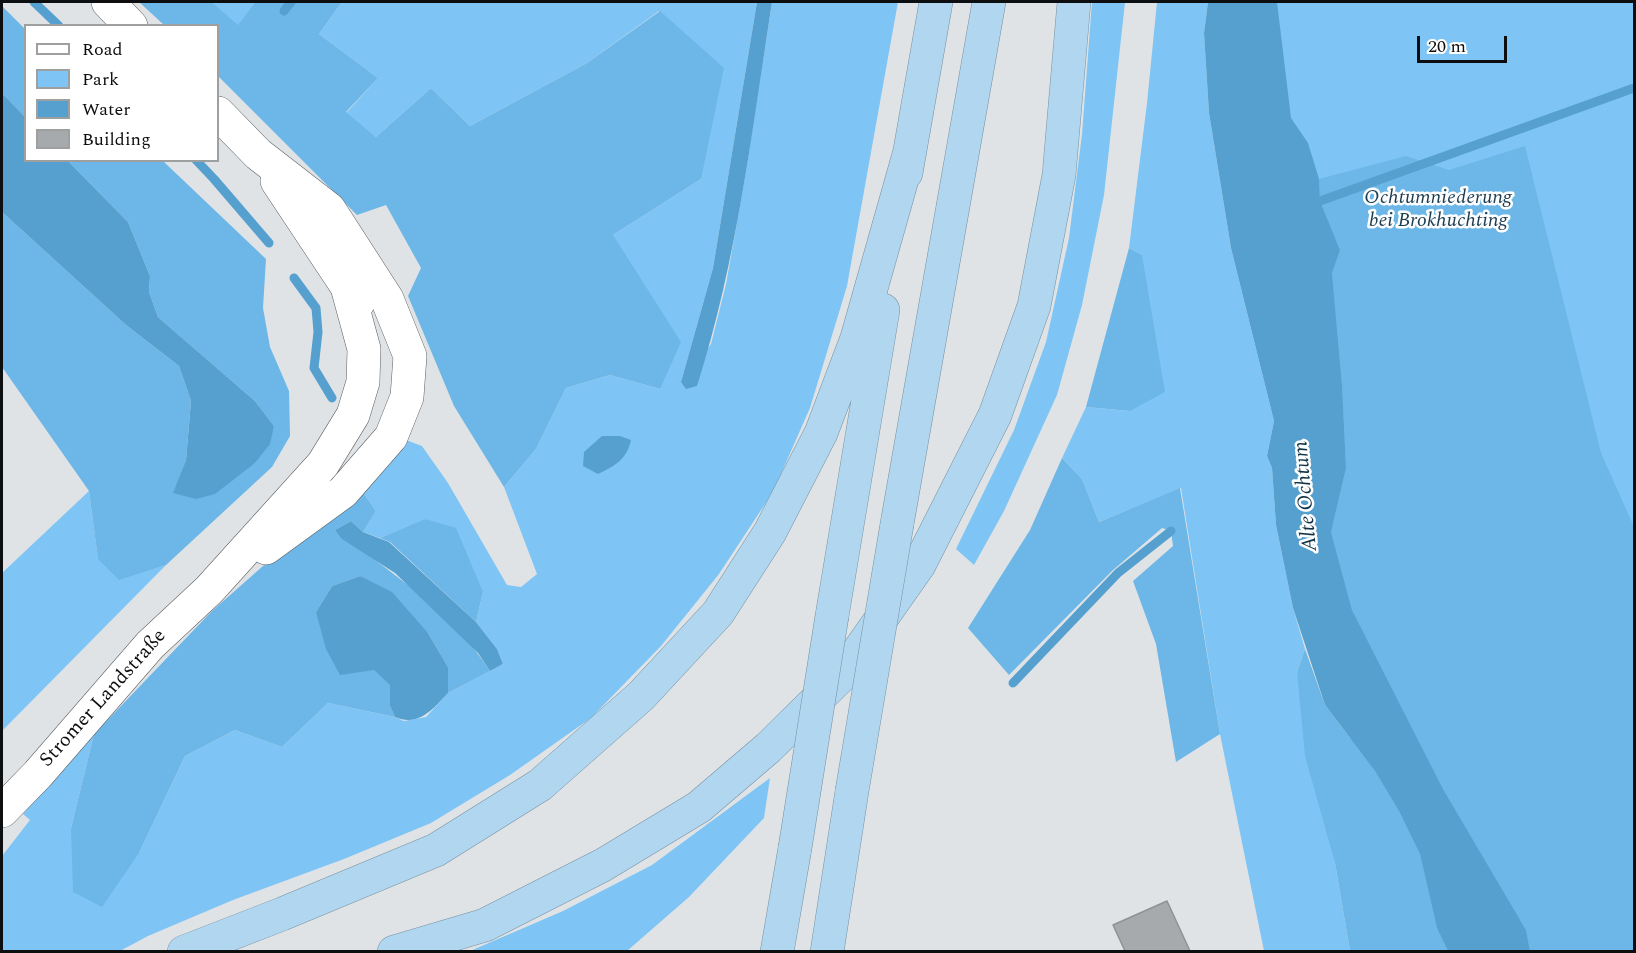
<!DOCTYPE html>
<meta charset="utf-8">
<style>
body{margin:0}
#map{position:relative;width:1636px;height:953px;overflow:hidden;background:#e0e3e6;font-family:Spectral,serif}
canvas{display:block}
.frame{position:absolute;inset:0;border:3px solid #0d0e0f;pointer-events:none}
.legend{position:absolute;left:24px;top:24px;width:195px;height:138px;box-sizing:border-box;background:#fff;border:2px solid #9e9f9f;margin:0;padding:8px 10px;list-style:none;font-size:18px;color:#0d0e0f}
.legend li{display:flex;align-items:center;gap:12px;height:30px}
.legend b{width:30px;border:2px solid #9e9f9f}
.scale{position:absolute;left:1417px;top:36px;width:90px;height:27px;box-sizing:border-box;border:3px solid #0d0e0f;border-top:0;padding-left:8px;font-size:18px;line-height:21px;white-space:nowrap;color:#0d0e0f;-webkit-text-stroke:4px #fff;paint-order:stroke}
</style>
<div id="map">
<canvas width="1636" height="953"></canvas>
<div class="frame"></div>
<ul class="legend">
<li><b style="height:8px;background:#fff"></b>Road</li>
<li><b style="height:16px;background:#7ec5f5"></b>Park</li>
<li><b style="height:16px;background:#55a0cf"></b>Water</li>
<li><b style="height:16px;background:#a7aaad"></b>Building</li>
</ul>
<div class="scale">20 m</div>
</div>
<script>
const context = document.querySelector('canvas').getContext('2d');
context.lineJoin = 'round';
function fill(path, color) { context.fillStyle = color; context.fill(path, 'evenodd'); }
function stroke(path, color, width, dash) { context.strokeStyle = color; context.lineWidth = width; context.lineCap = dash ? 'butt' : 'round'; context.setLineDash(dash || []); context.stroke(path); }
function write(font, color, halo, rows, align = 'center') {
  context.font = font + ' Spectral,serif'; context.lineWidth = 5; context.setLineDash([]); context.textBaseline = 'middle'; context.strokeStyle = halo; context.fillStyle = color; for (const [text, x, y, turn = 0] of rows) {
    context.save(); context.translate(x, y); context.rotate((+turn || 0) * Math.PI / 180); context.textAlign = isNaN(turn) ? turn : align; if (halo) context.strokeText(text, 0, 0); context.fillText(text, 0, 0); context.restore();
  }
}
fill(new Path2D(`
 M 212,2 L 255,2 L 238,26 Z
 M 342,2 L 757,2 L 713,268 L 681,382 L 711,344 L 726,284 L 746,172 L 772,2 L 898,2 L 847,286 L 810,408 L 773,492 L 719,574 L 661,646 L 591,718 L 510,775 L 431,823 L 344,859 L 233,900 L 148,936 L 120,951 L 2,951 L 2,856 L 30,820 L 23,814 L 94,734 L 71,828 L 139,853 L 185,756 L 235,730 L 282,747 L 328,703 L 395,717 L 404,721 L 426,717 L 448,693 L 503,664 L 497,649 L 476,622 L 483,592 L 426,519 L 380,538 L 363,532 L 376,511 L 362,491 L 389,465 L 406,440 L 422,446 L 448,483 L 507,585 L 521,587 L 537,574 L 504,487 L 536,449 L 566,388 L 610,375 L 660,389 L 613,235 L 701,179 L 659,11 L 587,63 L 470,126 L 431,88 L 376,137 L 346,113 L 378,78 L 319,34 Z
 M 1092,2 L 1125,2 L 1104,195 L 1082,305 L 1057,395 L 1004,511 L 974,565 L 956,549 L 1014,430 L 1046,342 L 1069,238 L 1082,134 Z
 M 1157,2 L 1208,2 L 1204,33 L 1209,113 L 1231,248 L 1274,421 L 1267,456 L 1272,468 L 1276,525 L 1293,608 L 1305,649 L 1297,672 L 1335,863 L 1350,951 L 1264,951 L 1220,734 L 1181,488 L 1099,522 L 1082,479 L 1062,458 L 1086,407 L 1130,411 L 1142,255 L 1129,248 L 1147,103 Z
 M 1225,2 L 1634,2 L 1634,951 L 1386,951 Z
 M 89,491 L 98,558 L 119,579 L 166,565 L 2,731 L 2,573 Z
 M 770,778 L 764,818 L 689,897 L 627,951 L 470,951 L 563,911 L 652,865 Z`), '#7ec5f5');
fill(new Path2D(`
 M 139,2 L 212,2 L 238,25 L 255,2 L 342,2 L 319,34 L 378,78 L 346,112 L 376,137 L 431,88 L 470,126 L 587,63 L 660,11 L 724,68 L 701,179 L 613,235 L 681,342 L 660,389 L 610,375 L 566,388 L 536,449 L 504,487 L 454,406 L 408,296 L 421,268 L 386,205 L 357,215 L 218,76 L 218,26 L 164,25 Z
 M 2,6 L 25,29 L 25,117 L 2,93 Z
 M 1525,146 L 1601,453 L 1634,527 L 1634,951 L 1530,951 L 1526,930 L 1443,789 L 1352,610 L 1331,532 L 1346,468 L 1342,385 L 1332,273 L 1340,250 L 1320,201 L 1319,179 L 1406,156 L 1449,170 Z
 M 68,161 L 163,161 L 266,259 L 263,308 L 270,347 L 289,391 L 290,436 L 272,467 L 166,565 L 119,580 L 98,559 L 89,491 L 2,367 L 2,212 L 126,325 L 179,366 L 191,401 L 186,460 L 174,493 L 239,473 L 255,463 L 274,426 L 255,401 L 158,317 L 149,292 L 150,276 L 128,222 Z
 M 1129,248 L 1142,255 L 1165,392 L 1130,411 L 1086,407 Z
 M 1062,458 L 1082,479 L 1099,522 L 1180,488 L 1220,734 L 1176,762 L 1156,644 L 1133,581 L 1173,546 L 1171,531 L 1162,528 L 1112,571 L 1009,675 L 968,628 L 1030,530 Z
 M 362,491 L 376,511 L 363,532 L 351,521 L 335,530 C 388,570 454,614 490,671 L 448,693 L 448,667 L 428,633 L 360,576 L 332,586 L 316,612 L 391,685 L 390,706 L 395,717 L 328,703 L 282,747 L 235,730 L 185,756 L 139,853 L 102,907 L 73,892 L 71,828 L 94,734 L 212,611 L 297,536 Z
 M 425,519 L 456,528 L 483,592 L 476,622 L 390,542 L 380,538 Z
 M 1305,649 L 1325,705 L 1375,771 L 1399,811 L 1420,854 L 1437,928 L 1448,951 L 1350,951 L 1335,863 L 1305,756 L 1297,672 Z`), '#6cb7e7');
fill(new Path2D(`
 M 757,2 L 772,2 C 752,131 737,261 697,386 L 686,389 L 681,382 L 713,268 Z
 M 1208,2 L 1277,2 L 1291,118 L 1308,143 L 1319,179 L 1320,201 L 1340,250 L 1332,273 L 1342,385 L 1346,468 L 1331,532 L 1352,610 L 1443,789 L 1526,930 L 1530,951 L 1448,951 L 1437,928 L 1420,854 L 1399,811 L 1375,771 L 1325,705 L 1293,608 L 1276,525 L 1272,468 L 1267,456 L 1274,421 L 1231,248 L 1209,113 L 1204,33 Z
 M 2,93 L 25,117 L 26,160 L 68,161 L 128,222 L 150,276 L 149,292 L 158,317 L 255,401 L 274,426 L 270,444 L 255,463 L 215,494 L 196,499 L 173,493 L 186,460 L 191,401 L 179,366 L 126,325 L 2,212 Z
 M 602,436 L 620,436 L 631,440 C 627,459 615,466 598,474 L 583,466 L 584,452 Z
 M 351,521 L 363,532 L 389,542 L 476,622 L 497,649 L 503,664 L 490,671 L 478,653 L 395,573 L 342,539 L 335,530 Z
 M 360,576 L 392,592 L 428,633 L 448,667 L 448,693 C 433,709 419,727 395,717 L 390,706 L 390,685 L 374,670 L 340,675 L 326,649 L 316,612 L 332,586 Z`), '#55a0cf');
stroke(new Path2D(`
 M 34,2 L 59,26
 M 284,11 L 291,2
 M 196,160 L 214,179 L 269,243
 M 1309,205 L 1634,88
 M 294,278 L 316,308 L 318,332 L 314,368 L 332,398
 M 1013,683 L 1118,573 L 1171,531`), '#55a0cf', 9);
const building = new Path2D(`
 M 1167,901 L 1190,951 L 1125,951 L 1113,925 Z`);
fill(building, '#a7aaad');
stroke(building, '#8f9294', 1.5);
const tertiary = new Path2D(`
 M 108,2 L 131,26
 M 218,113 L 258,154 L 329,209 L 387,299 L 410,356 L 407,397 L 391,437 L 343,492 L 266,548
 M 277,181 L 358,303
 M 2,811 L 38,774 L 150,645 L 209,590 L 323,464 L 353,415 L 363,382 L 364,349 L 346,283`);
const motorway = new Path2D(`
 M 906,173 L 936,2
 M 897,524 L 989,2
 M 832,616 L 883,310
 M 184,952 L 282,914 L 436,850 L 540,785 L 641,696 L 718,613 L 770,532 L 821,433 L 857,338 L 910,151
 M 394,952 L 485,925 L 603,865 L 699,807 L 768,748 L 841,676 L 919,565 L 995,415 L 1034,306 L 1059,175 L 1074,2
 M 777,952 L 795,848
 M 827,952 L 852,791`);
stroke(tertiary, '#5c5f61', 34);
stroke(motorway, '#7790a1', 34);
stroke(tertiary, '#fff', 33);
stroke(motorway, '#b0d6f0', 33);
const motorwayBridge = new Path2D(`
 M 852,791 L 897,524
 M 795,848 L 832,616`);
stroke(motorwayBridge, '#7790a1', 34, []);
stroke(motorwayBridge, '#b0d6f0', 33);
write('italic 20px', '#1b3c51', '#fff', [
 ["Ochtumniederung",1438,199],
 ["bei Brokhuchting",1438,222]
]);
write('20px', '#0d0e0f', '#fff', [
 ["Stromer Landstraße",104,699,-48]
]);
write('italic 21px', '#133448', '#fff', [
 ["Alte Ochtum",1307,496,-95]
]);
</script>
